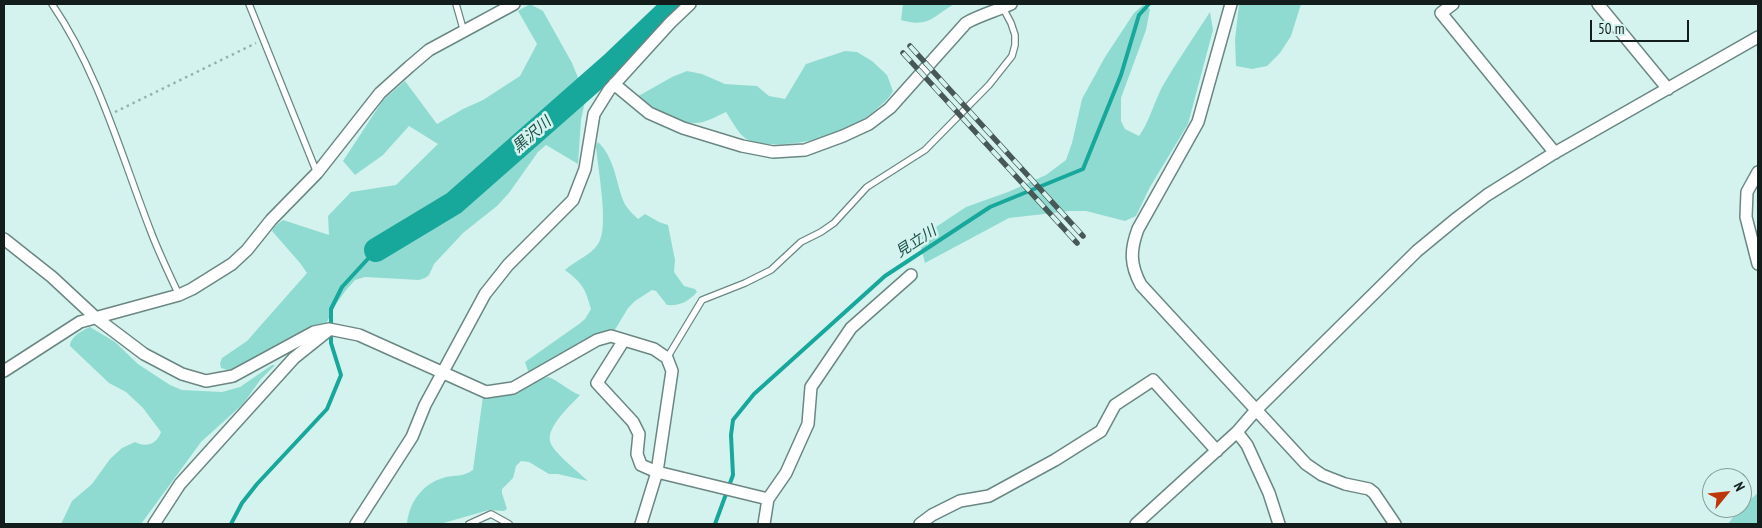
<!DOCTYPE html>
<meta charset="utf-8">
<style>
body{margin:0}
#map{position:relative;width:1762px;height:528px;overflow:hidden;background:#d4f3ee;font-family:"PT Sans Narrow",sans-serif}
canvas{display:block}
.frame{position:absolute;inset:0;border:5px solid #131e1c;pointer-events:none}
.north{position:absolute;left:1702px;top:468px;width:50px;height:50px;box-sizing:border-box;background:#d4f3ee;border:1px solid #879e9a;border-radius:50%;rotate:62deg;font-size:14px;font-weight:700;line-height:20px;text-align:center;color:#131e1c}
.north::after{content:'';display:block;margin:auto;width:18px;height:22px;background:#bf360b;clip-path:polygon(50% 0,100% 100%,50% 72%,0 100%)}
.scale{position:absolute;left:1590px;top:20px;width:99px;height:22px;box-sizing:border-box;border:2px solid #131e1c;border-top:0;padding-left:6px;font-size:15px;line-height:18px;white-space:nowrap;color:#131e1c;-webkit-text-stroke:4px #d4f3ee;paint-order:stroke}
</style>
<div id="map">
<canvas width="1762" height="528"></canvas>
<div class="frame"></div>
<div class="north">N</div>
<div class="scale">50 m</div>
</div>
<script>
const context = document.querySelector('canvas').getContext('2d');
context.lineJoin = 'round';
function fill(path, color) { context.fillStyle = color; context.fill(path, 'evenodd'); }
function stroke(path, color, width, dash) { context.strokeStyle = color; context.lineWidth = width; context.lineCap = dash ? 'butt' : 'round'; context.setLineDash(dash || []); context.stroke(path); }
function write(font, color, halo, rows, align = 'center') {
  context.font = font + ' "PT Sans Narrow","Noto Sans JP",sans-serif'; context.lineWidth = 5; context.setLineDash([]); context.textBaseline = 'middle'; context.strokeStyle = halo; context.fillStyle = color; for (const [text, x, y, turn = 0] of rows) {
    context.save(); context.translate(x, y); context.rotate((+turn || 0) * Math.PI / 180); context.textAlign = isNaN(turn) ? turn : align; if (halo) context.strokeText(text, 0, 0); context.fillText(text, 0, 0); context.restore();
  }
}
fill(new Path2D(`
 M 530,4 L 543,11 L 572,63 L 586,97 L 581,120 L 578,164 L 546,145 L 538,152 L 509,193 L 497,206 L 463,233 L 434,264 L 429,275 L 425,278 L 419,280 L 365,277 L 355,280 L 346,290 L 336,304 L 326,324 L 231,371 L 221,368 L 220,363 L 222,358 L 247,341 L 307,273 L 300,263 L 272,231 L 274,227 L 283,220 L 329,235 L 328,216 L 351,192 L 396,185 L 438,144 L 409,126 L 383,155 L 355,175 L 343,161 L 383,100 L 405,81 L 437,124 L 463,109 L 483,100 L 520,76 L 537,44 L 518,11 Z
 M 903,4 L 954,4 C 933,17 928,28 901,20 Z
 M 1239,4 L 1301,4 L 1291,36 L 1280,53 L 1267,66 L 1252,69 L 1236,66 L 1235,40 Z
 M 1143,5 L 1150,9 L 1146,30 L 1121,98 L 1121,121 L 1125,129 L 1139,136 C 1149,122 1154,103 1162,87 C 1177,61 1194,37 1210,12 L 1213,30 L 1188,124 L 1150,187 L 1136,216 L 1125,221 L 1086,211 L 1070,211 L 1009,218 L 925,263 L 918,236 L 936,227 L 966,207 L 1008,192 L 1046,175 L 1066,160 L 1072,143 L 1082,99 L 1105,57 L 1134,13 Z
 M 845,51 L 857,52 L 872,61 L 887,75 L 893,91 C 890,97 886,101 881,105 C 870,115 856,126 842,132 C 820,141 774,149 751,141 C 740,138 732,121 726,112 C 717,116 704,124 693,123 C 676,122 650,106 635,98 L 672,77 L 687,71 L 702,74 L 725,84 L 757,86 L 769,96 L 785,99 L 806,64 Z
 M 598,142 C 614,157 616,181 623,200 C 626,208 633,214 638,219 L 645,214 L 659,222 L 668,225 L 675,260 L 674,272 L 684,286 L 695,289 L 697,292 C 688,302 680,306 667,305 L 656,291 L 652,290 L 635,301 L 628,308 L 613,333 L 529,374 L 525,362 L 579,324 L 585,319 L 591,309 C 585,288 583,284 565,270 C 576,260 590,256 598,244 C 610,228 597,166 596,145 Z
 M 90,327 L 115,342 L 138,364 L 170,385 L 182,390 L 222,392 L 240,387 L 272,365 L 275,365 L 261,379 L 243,404 L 201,442 L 141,524 L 61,524 L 72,501 L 92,484 L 110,459 L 122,448 L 135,442 C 146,448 157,444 161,432 L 143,408 L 126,392 L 109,383 L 70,346 C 70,337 83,330 90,327 Z
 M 548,377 C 560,381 568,391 580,395 C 571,405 547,426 550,441 C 552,452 579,472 588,481 L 558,474 L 549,474 L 529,462 L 521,461 L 516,466 L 513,478 L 502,489 L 502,493 L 507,509 L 504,511 L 489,510 L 440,524 L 407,524 C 409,503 422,484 443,478 C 456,474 461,478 473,470 L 483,396 Z
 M 1758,493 L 1758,524 L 1728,524 L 1739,509 L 1742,508 L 1742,506 Z`), '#90dbd1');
stroke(new Path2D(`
 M 231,524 L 242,503 L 257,484 L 327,409 L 341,375 L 331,343 L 331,309 L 342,287 L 376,250
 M 715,524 L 733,475 L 731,435 L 733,420 L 754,394 L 885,276 L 990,207 L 1083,169 L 1121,75 L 1139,15 L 1149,4`), '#18a79b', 4);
stroke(new Path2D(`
 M 376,250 L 454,203 L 613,63 L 675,4`), '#18a79b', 24);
const lane = new Path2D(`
 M 52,4 C 99,73 121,155 151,232 C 159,253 169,274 179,295
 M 249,4 L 317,173
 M 456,4 L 464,32
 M 667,358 L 702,300 L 745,283 L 771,270 L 801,242 L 821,232 L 834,223 L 867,187 L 925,150 L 989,85 L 1012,56 L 1015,45 L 1015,35 L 1011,23 L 1003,8
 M 469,524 L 491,514 L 509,524`);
const street = new Path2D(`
 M 1231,4 L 1198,122 L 1138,229 C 1130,250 1130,265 1141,285 L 1306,464 L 1322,475 L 1345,484 L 1369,489 L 1374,493 L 1395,524
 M 1453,4 L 1441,13 L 1555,153
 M 1598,4 L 1668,89
 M 614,84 L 649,113 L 683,128 L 742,146 L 773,152 L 805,150 L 843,136 L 869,124 L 890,108 L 966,23 C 980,15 996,11 1011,4
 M 1758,172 L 1747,192 L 1746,217 L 1758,264
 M 4,239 L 52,277 L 95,317 L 144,354 L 182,374 L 206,381 L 233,376 L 314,332 L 329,329 L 359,335 L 486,392 L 513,388 L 597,340 L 611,336 L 654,349 L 667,358 L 672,371 L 657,472 L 641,524
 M 624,340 L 597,383 L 633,422 L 639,434 L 637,454 L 641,465 L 657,472 L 768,499
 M 4,371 L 80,322 L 179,295 L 192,289 L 232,264 L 247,250 L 271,220 L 317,173 L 380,93 L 409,67 L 429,50 L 514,4
 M 1237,432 L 1247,445 L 1269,493 L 1279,524
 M 154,524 L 180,484 L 294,358 L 329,330
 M 356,524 L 412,437 L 425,405 L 485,294 L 508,265 L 573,200 L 585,169 L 594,114 L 609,90 L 670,23 L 690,4
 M 764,524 L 768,499 L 786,473 L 808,424 L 811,387 L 851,328 L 911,275
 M 920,524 L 932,515 L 960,501 L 989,496 L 1055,460 L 1101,431 L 1115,405 L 1153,380 L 1217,451
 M 1136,524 L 1237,432 L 1256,410 L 1417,251 L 1457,218 L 1487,195 L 1551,155 L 1758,37`);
stroke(lane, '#6b8783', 8);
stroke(street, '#6b8783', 14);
stroke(new Path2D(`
 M 115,112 L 256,43`), '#98b1ad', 2.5, [2.5, 4]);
stroke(lane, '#fff', 5.5);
stroke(street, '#fff', 11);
const rail = new Path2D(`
 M 910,46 L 1083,236
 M 903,53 L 1077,243`);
stroke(rail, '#485856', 5.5);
stroke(rail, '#d4f3ee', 4, [11]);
write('italic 15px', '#1a4f49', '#d4f3ee', [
 ["黒沢川",532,135,-41],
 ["見立川",916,242,-33]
]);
</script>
